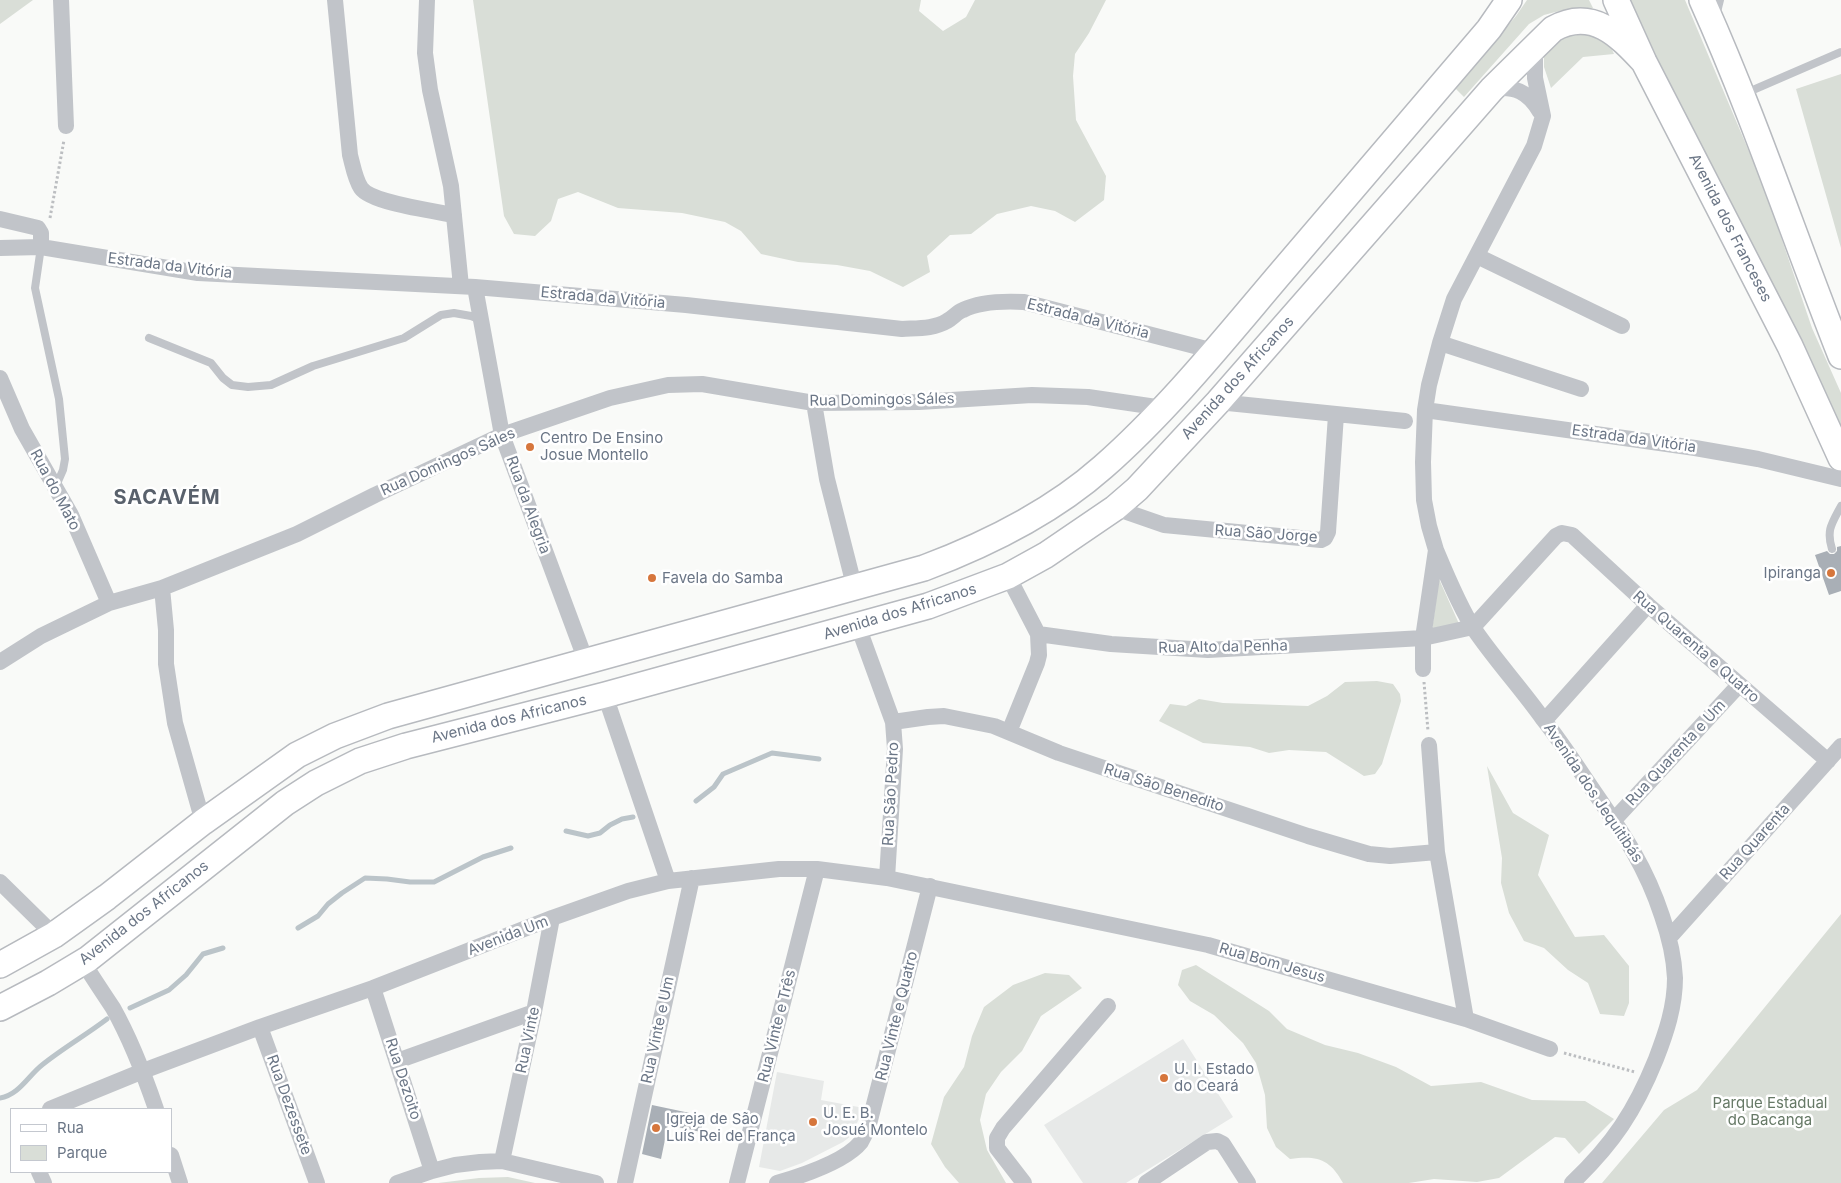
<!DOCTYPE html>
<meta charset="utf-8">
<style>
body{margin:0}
#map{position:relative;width:1841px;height:1183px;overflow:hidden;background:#f9faf8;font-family:Inter,sans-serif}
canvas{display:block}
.legend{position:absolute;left:10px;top:1108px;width:162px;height:65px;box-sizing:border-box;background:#fff;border:1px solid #c4c8cf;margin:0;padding:6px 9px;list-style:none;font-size:15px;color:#6b7686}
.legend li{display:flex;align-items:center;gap:10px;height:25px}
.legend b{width:25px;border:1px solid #c4c8cf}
</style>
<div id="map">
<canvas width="1841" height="1183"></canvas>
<ul class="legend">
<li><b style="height:6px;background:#fff"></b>Rua</li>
<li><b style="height:14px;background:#d9ded7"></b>Parque</li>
</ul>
</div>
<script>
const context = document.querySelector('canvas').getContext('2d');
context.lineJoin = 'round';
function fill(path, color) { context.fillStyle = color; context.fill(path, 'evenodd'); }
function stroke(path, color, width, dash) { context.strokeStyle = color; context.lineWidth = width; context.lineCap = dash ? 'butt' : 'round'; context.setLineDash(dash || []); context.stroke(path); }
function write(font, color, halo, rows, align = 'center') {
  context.font = font + ' Inter,sans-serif'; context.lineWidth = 5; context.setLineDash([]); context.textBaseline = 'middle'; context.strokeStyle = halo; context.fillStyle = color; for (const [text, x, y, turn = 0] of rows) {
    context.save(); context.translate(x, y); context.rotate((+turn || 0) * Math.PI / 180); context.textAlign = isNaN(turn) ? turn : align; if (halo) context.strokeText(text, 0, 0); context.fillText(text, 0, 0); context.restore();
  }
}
fill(new Path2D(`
 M 1183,1039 L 1233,1117 L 1126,1183 L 1083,1183 L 1044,1125 Z
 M 777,1072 L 824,1081 L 821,1100 L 864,1108 L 851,1136 L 843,1142 L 802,1163 L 780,1171 L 759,1167 Z`), '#e7e9e8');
fill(new Path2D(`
 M 0,0 L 33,0 L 0,24 Z
 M 473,0 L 921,0 L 919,11 L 943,31 L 966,17 L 975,0 L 1106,0 L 1089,33 L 1075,54 L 1073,76 L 1076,120 L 1106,176 L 1104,200 L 1075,222 L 1055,211 L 1031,206 L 997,214 L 971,234 L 950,235 L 927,256 L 930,272 L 903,287 L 870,271 L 837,265 L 798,262 L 761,254 L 741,231 L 725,222 L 682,213 L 618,208 L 578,192 L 558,199 L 551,221 L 535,236 L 514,234 L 504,216 Z
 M 1527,0 L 1589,0 L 1593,8 L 1589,10 L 1563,10 L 1544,15 L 1529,24 L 1464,97 L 1455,88 L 1516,16 Z
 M 1628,0 L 1685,0 L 1764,187 L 1812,328 L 1841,393 L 1841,435 L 1682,114 Z
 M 1584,32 L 1607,39 L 1614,54 L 1583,57 L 1551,88 L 1544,67 L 1544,51 L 1560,36 Z
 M 1841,74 L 1841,248 L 1796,89 Z
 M 1439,579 L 1460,626 L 1432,630 Z
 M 1377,681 L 1393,684 L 1400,694 L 1401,701 L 1382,764 L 1375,774 L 1364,776 L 1326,752 L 1289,750 L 1269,753 L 1250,747 L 1203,743 L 1159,721 L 1170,704 L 1186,706 L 1199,699 L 1223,703 L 1308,706 L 1327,696 L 1345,682 Z
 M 1487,766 L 1513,813 L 1549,835 L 1538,875 L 1575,937 L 1604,935 L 1629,966 L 1629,1003 L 1624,1016 L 1600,1014 L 1588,983 L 1568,970 L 1544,948 L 1524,941 L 1509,913 L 1501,883 L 1502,858 Z
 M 1841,914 L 1841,1183 L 1602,1183 L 1664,1110 L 1697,1090 Z
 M 1196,965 L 1269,1011 L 1287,1029 L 1325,1045 L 1358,1053 L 1396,1067 L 1431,1086 L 1481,1082 L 1532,1100 L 1585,1101 L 1614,1119 L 1579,1154 L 1565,1138 L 1555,1137 L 1499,1178 L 1477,1182 L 1434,1179 L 1409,1183 L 1343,1183 C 1330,1159 1317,1155 1290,1159 L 1276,1147 L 1267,1128 L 1265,1095 L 1256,1063 L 1243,1043 L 1214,1015 L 1190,1001 L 1178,985 L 1182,970 Z
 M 1045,973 L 1069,975 L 1082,988 L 1041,1016 L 1022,1051 L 1001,1072 L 986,1094 L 980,1120 L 987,1150 L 1006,1183 L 959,1183 L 945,1167 L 931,1144 L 944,1097 L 964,1067 L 972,1036 L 984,1007 L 1013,985 Z
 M 508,1177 L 535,1183 L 438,1183 L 479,1178 Z`), '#d9ded7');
stroke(new Path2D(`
 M 696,801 L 714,787 L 723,774 L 772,753 L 819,759
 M 566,831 L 588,836 L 600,833 L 610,825 L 622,819 L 633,817
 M 298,928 L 318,916 L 328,904 L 342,893 L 365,878 L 387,879 L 410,882 L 434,882 L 483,857 L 511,848
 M 130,1008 L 169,990 L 186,975 L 203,954 L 223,948
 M 0,1098 C 19,1095 28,1076 42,1065 C 63,1048 86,1035 107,1019`), '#bbc4c9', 5);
fill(new Path2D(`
 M 1841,546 L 1841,591 L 1829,595 L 1815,555 L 1827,551 L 1830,554 L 1834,554 L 1837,551 L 1837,547 Z
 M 652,1105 L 704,1116 L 701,1132 L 668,1125 L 661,1159 L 642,1154 Z`), '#a9afb6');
const primary = new Path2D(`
 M 1616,0 L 1644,62 L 1790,346 L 1841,458
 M 1702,0 C 1754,116 1794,237 1841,356
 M 0,965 L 54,935 L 107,897 L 203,822 L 297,755 L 335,736 L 388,716 L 924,568 C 988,544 1051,513 1103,467 C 1170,408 1227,336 1285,268 C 1353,188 1421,109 1489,29 L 1509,0
 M 0,1008 L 48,983 L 88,959 L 285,803 L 316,783 L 360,761 L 406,746 L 605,695 L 928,606 L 1008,576 L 1046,555 L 1115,508 L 1137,489 L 1218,402 L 1492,89 L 1553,29 C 1592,7 1619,35 1644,62`);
stroke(primary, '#b7babf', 28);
stroke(new Path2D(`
 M 50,218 L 64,140
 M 1424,682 L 1428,731
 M 1564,1053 L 1635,1072`), '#bcbec1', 3, [2.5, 2.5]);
stroke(new Path2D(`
 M 1716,16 L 1720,0
 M 1746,93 L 1841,52
 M 41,247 L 35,288 L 59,399 L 65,459 L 63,470 L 56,486
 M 149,338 L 211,363 L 223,378 L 232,385 L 248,387 L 271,385 L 313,366 L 404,338 L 441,315 L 454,313 L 471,316 L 481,320
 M 1832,549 C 1826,530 1832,523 1841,506`), '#c1c4c9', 8);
stroke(new Path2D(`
 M 61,0 L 66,126
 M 335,0 L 350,155 C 353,166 355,179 361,188 C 371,203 435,211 454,215
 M 427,0 L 425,53 L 430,90 L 451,186 L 461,286
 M 1492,89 C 1514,85 1529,92 1540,112
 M 0,219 L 38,228 L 41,233 L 41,247
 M 0,248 L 41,247 L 198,273 L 475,287 L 686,305 L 902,329 C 917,328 934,329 947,321 C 953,318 957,312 963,310 C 981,301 1005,301 1024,302 L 1214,351
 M 1477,256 L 1622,326
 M 475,287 L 502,435 L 586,661
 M 1440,343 L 1581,389
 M 0,378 L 22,429 L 71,515 L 109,603
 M 1218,402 L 1405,421
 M 814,403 L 827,479 L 855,589
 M 1425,410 L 1695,448 L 1758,459 L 1841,479
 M 1115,508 L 1164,525 L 1321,540 L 1325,538 L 1328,532 L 1336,415
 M 1436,550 C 1446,574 1460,608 1474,629 C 1495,660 1521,688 1543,719 C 1562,743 1578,768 1595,793 C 1624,835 1646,867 1662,916 C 1669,936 1674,957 1675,978 C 1675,1007 1666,1033 1656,1059 C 1635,1111 1613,1144 1572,1183
 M 1008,576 L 1038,634 L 1039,655 L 1037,663 L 1009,732
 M 162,588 L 166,630 L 166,664 L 175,723 L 203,822
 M 858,626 L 893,722 L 895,749 L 887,878
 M 1038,634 L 1111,644 L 1208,650 L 1423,638 L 1473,627 L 1556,536 L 1562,533 L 1572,535 L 1648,605 L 1828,761
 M 0,662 L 41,636 L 109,603 L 162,588 L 297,534 L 375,495 L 502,435 L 610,398 L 668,385 L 702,384 L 814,403 L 919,402 L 1032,395 L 1088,397 L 1163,408
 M 1423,669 L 1423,638 L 1436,550 L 1429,526 L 1424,500 L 1423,462 L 1425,410 L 1429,385 L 1440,343 L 1454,299 L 1534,146 L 1543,116 L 1535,78 L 1535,56 L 1538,44
 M 605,695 L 668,881
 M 1545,720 L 1648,605
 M 893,722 L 928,717 L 944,716 L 994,726 L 1059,753 L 1308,836 L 1369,854 L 1390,856 L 1437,852
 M 1429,745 L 1437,852 L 1466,1019
 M 1614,820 L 1739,685
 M 0,882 L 54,935
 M 1669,938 L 1841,746
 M 83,962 C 93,978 103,993 113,1008 C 131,1040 144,1074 156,1109
 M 373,988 L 432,1171
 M 260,1027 L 317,1183
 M 397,1061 L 534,1012
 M 50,1109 L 143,1071 L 260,1027 L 373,988 L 552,918 L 628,891 L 668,881 L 779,869 L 817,869 L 887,878 L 1208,945 L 1466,1019 L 1550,1049
 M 171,1155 L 180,1183
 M 502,1161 L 534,1012 L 552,918
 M 39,1172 L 44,1183
 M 397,1183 L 432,1171 L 455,1165 L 480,1162 L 502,1161 L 596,1183
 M 625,1183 L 692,878
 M 737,1183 L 817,869
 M 777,1183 C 801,1176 845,1162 861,1142 C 864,1137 867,1130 869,1124 L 930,886
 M 1024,1183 L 997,1148 L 997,1138 L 1003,1128 L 1108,1006
 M 1146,1183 L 1207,1142 L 1217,1141 L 1223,1144 L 1248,1183`), '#c1c4c9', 16);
stroke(primary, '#fff', 25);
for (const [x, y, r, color] of [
 [530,447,5,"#d6763c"],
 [1831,573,5,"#d6763c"],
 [652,578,5,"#d6763c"],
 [1164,1078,5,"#d6763c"],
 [813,1122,5,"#d6763c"],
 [656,1128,5,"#d6763c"]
]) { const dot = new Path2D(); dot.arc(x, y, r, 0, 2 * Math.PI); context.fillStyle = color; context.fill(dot); stroke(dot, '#fff', 2); }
write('15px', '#6b7686', '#fff', [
 ["Avenida dos Franceses",1730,228,63],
 ["Estrada da Vitória",170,266,7],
 ["Estrada da Vitória",603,298,5],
 ["Estrada da Vitória",1088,319,14],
 ["Avenida dos Africanos",1238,378,-48],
 ["Rua Domingos Sáles",882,400,-1],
 ["Estrada da Vitória",1634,439,8],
 ["Rua Domingos Sáles",448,462,-24],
 ["Rua do Mato",55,490,62],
 ["Rua da Alegria",528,505,70],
 ["Rua São Jorge",1266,534,4],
 ["Avenida dos Africanos",900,612,-17],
 ["Rua Alto da Penha",1223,647,-1],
 ["Rua Quarenta e Quatro",1696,647,41],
 ["Avenida dos Africanos",509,719,-14],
 ["Rua Quarenta e Um",1676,753,-47],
 ["Rua São Benedito",1164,788,18],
 ["Avenida dos Jequitibás",1593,793,56],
 ["Rua São Pedro",891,794,-87],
 ["Rua Quarenta",1755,842,-48],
 ["Avenida dos Africanos",144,913,-38],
 ["Avenida Um",508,936,-21],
 ["Rua Bom Jesus",1272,963,16],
 ["Rua Vinte e Quatro",897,1016,-76],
 ["Rua Vinte e Três",777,1026,-76],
 ["Rua Vinte e Um",658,1030,-78],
 ["Rua Vinte",528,1040,-78],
 ["Rua Dezoito",403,1079,72],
 ["Rua Dezessete",289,1105,70]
]);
write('15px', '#6b7686', '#fff', [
 ["Centro De Ensino",540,438],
 ["Josue Montello",540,455],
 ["Ipiranga",1821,573,"right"],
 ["Favela do Samba",662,578],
 ["U. I. Estado",1174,1069],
 ["do Ceará",1174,1086],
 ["U. E. B.",823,1113],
 ["Josué Montelo",823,1130],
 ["Igreja de São",666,1119],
 ["Luís Rei de França",666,1136]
], 'left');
write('15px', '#667966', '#fff', [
 ["Parque Estadual",1770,1103],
 ["do Bacanga",1770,1120]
]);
context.letterSpacing = '1px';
write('bold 20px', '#59616c', '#fff', [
 ["SACAVÉM",167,498]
]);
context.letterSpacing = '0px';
</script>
